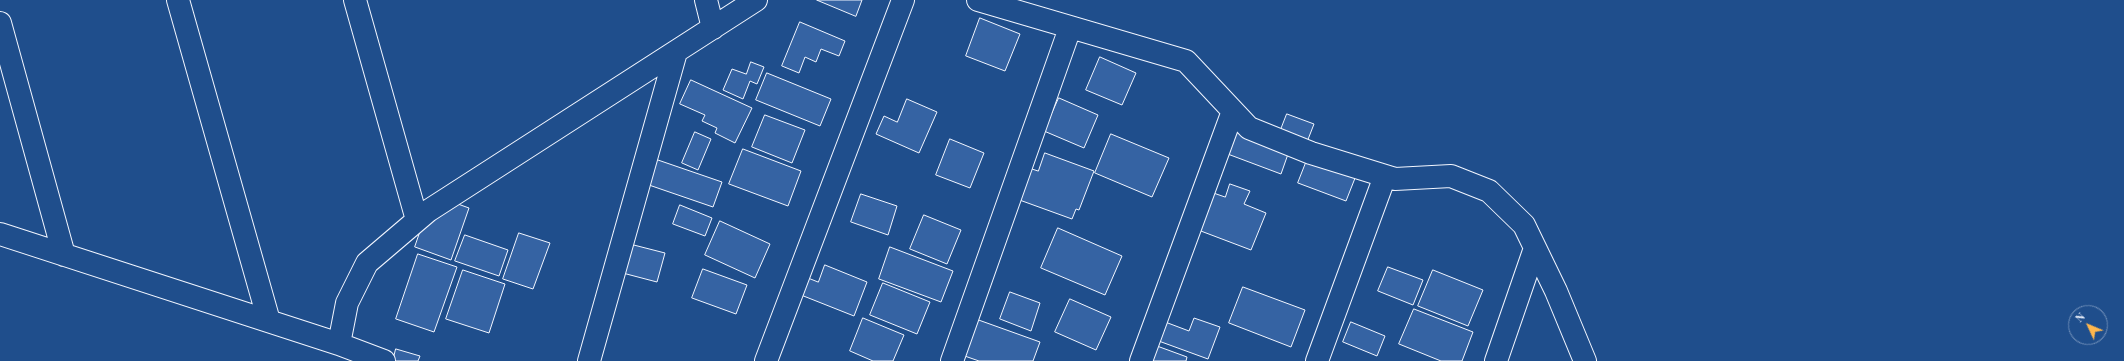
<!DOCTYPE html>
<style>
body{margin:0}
#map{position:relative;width:2124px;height:361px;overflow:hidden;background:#1f4e8c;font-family:"Playfair Display",serif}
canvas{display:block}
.north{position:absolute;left:2068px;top:305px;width:40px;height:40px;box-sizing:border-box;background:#1f4e8c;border:1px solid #7391ba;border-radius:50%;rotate:314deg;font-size:11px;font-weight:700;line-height:16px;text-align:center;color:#f2f6ff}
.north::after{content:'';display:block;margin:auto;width:14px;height:18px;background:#ffb74d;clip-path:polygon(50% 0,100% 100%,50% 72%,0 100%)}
</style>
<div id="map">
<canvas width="2124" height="361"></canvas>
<div class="north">N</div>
</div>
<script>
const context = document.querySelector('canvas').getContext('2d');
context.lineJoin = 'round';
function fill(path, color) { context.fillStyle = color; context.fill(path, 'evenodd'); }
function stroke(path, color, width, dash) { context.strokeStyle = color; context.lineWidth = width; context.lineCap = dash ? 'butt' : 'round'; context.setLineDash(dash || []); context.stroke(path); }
const building = new Path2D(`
 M 817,0 L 862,0 L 856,16 Z
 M 980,18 L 1020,34 L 1005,71 L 966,56 Z
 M 800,22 L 845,41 L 839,56 L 821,49 L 816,62 L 805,57 L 799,73 L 782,66 Z
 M 1100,57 L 1136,73 L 1122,105 L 1086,90 Z
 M 751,62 L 764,67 L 757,84 L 750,81 L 743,99 L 723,90 L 732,69 L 746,74 Z
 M 767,73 L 831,99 L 820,126 L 756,100 Z
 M 691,80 L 752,108 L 735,143 L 715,133 L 717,128 L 702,121 L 705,115 L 680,104 Z
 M 1059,98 L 1098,115 L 1084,148 L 1044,131 Z
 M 907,99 L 937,112 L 919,153 L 876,134 L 884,116 L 897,122 Z
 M 1230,113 L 1294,137 L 1281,174 L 1217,150 Z
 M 1287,114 L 1314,124 L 1307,142 L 1280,132 Z
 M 765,115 L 805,130 L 792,163 L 752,147 Z
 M 695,132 L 711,139 L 698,170 L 682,163 Z
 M 1111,134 L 1169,158 L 1152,197 L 1095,173 Z
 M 950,139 L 984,153 L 970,188 L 936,175 Z
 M 743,149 L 801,171 L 788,206 L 729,184 Z
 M 1311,150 L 1359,168 L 1346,201 L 1298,183 Z
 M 1045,153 L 1094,171 L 1079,210 L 1076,209 L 1072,219 L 1014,198 L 1026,167 L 1038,171 Z
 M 655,159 L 722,182 L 713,207 L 646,184 Z
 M 1230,184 L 1250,191 L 1244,204 L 1266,213 L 1251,250 L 1185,225 L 1199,188 L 1225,197 Z
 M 861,194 L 897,206 L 888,235 L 851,222 Z
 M 433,195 L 469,208 L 451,260 L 415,247 Z
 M 680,205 L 712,218 L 705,236 L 673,224 Z
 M 924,215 L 961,230 L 947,264 L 910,249 Z
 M 720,221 L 770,244 L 755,278 L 705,255 Z
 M 1058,228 L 1122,256 L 1105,295 L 1041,268 Z
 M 519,233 L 550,243 L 533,289 L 503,279 Z
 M 465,235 L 508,250 L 499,276 L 455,261 Z
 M 622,242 L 665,253 L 657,282 L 615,271 Z
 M 890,247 L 953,271 L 941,302 L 879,279 Z
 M 418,254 L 457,267 L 434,332 L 396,319 Z
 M 825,265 L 867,282 L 854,316 L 801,295 L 808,278 L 818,282 Z
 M 1388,267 L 1423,280 L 1413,305 L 1378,291 Z
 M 703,269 L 747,285 L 736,314 L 692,298 Z
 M 463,270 L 505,284 L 489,333 L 446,319 Z
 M 1433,270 L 1483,290 L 1468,326 L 1418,306 Z
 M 883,283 L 930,302 L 917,334 L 870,315 Z
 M 1243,287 L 1305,310 L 1291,347 L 1229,323 Z
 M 1010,292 L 1040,303 L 1031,331 L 1000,319 Z
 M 1070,299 L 1111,317 L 1096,350 L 1055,332 Z
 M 1414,309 L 1473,332 L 1462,361 L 1441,361 L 1399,344 Z
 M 1152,317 L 1189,331 L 1194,318 L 1220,327 L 1208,359 L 1145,336 Z
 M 863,318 L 904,335 L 893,361 L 873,361 L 850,351 Z
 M 973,318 L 1040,342 L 1033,361 L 979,361 L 959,354 Z
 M 1351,322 L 1385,336 L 1377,356 L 1343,342 Z
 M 1157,346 L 1187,357 L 1186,361 L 1151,361 Z
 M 396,349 L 420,356 L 418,361 L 393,361 Z`);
fill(building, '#3563a3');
stroke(building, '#f2f6ff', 1);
const street = new Path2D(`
 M 178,0 L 269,321
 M 355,0 L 417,220
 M 706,0 L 713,28
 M 978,0 L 1186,61 L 1249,128 L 1311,153 L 1395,179 L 1451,176 L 1489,191 L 1524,225 L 1556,291 L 1585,361
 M 0,23 L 64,255
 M 0,234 L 339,344 L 384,361
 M 339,344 L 347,303 L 367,263 L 428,211 L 756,0
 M 589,361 L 676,52
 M 766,361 L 903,0
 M 952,361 L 1070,28
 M 1141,361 L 1233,111
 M 1317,361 L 1385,176
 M 1496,361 L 1535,248`);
stroke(street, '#f2f6ff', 24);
stroke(street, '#1f4e8c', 22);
</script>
